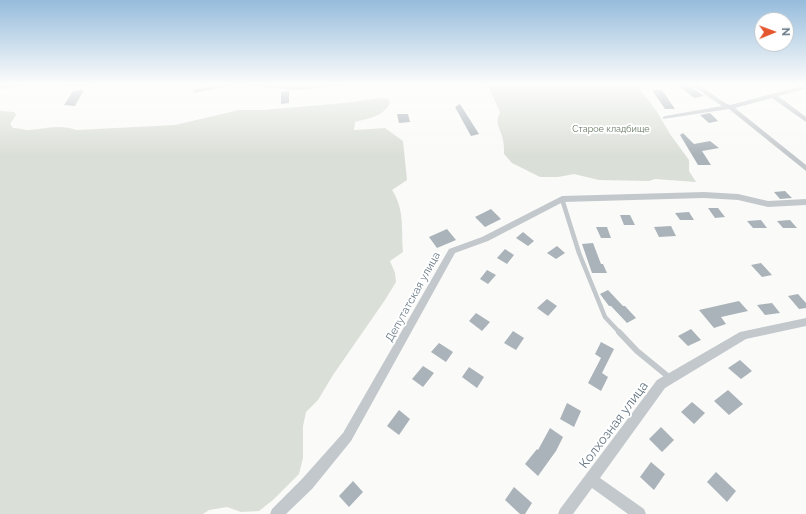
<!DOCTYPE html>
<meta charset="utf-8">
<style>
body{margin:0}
#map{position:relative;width:806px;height:514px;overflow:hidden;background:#fafaf8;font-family:Raleway,sans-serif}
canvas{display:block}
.north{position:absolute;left:754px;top:12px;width:40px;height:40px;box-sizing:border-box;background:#fff;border:1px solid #c1c8cd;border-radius:50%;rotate:89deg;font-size:11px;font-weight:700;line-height:16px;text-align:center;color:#657683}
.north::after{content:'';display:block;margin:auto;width:14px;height:18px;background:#e4572e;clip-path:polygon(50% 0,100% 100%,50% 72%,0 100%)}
</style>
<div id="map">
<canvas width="806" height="514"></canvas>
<div class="north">N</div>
</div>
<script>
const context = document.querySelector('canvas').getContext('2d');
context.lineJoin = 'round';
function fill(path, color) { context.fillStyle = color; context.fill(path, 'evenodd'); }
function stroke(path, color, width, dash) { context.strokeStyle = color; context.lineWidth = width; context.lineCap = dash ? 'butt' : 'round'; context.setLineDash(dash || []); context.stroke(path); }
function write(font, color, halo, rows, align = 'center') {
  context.font = font + ' Raleway,sans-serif'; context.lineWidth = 4; context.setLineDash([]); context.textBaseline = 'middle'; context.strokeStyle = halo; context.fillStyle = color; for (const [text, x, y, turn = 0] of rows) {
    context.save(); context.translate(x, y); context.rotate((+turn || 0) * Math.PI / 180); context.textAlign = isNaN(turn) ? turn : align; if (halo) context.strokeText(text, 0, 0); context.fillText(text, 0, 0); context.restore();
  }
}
fill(new Path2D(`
 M 487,84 L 636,84 L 656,110 L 670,134 L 689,160 L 689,171 L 696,182 L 655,179 L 649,181 L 599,180 L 574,174 L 558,177 L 540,177 L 512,163 L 504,154 C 504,149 504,145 503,140 C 501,128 494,125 500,112 Z
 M 381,98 L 388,99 L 390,103 C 383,117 369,118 355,122 L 354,130 L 385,128 L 403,141 L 407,180 L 392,190 C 405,210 401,230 403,252 L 390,261 L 395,273 L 396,282 L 385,300 L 333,375 L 318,400 L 306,412 L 303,426 L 303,458 L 299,474 L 273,500 L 259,511 L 241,512 L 227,507 L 209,510 L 203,514 L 0,514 L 0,111 L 14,112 L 16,115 L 10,124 L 13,128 C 18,128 24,130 29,130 C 45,129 60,124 76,130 L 175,125 L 239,110 L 263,110 L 344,103 Z`), '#dadfd7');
fill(new Path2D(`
 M 688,85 L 704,96 L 694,98 L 679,86 Z
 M 84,90 L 75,106 L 64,105 L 73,91 Z
 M 652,90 L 662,90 L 675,109 L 665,109 Z
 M 289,91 L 289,103 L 281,104 L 281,92 Z
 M 460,104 L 479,134 L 471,136 L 455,107 Z
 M 710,113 L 718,121 L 709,123 L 700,115 Z
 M 397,114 L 408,114 L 410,122 L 399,123 Z
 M 683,133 L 694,144 L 710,141 L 719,148 L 702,151 L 711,165 L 698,165 L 680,135 Z
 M 785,191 L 792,198 L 780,199 L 774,192 Z
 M 708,208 L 718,208 L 725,217 L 715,218 Z
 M 491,209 L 501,219 L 485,227 L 475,217 Z
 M 689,212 L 694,220 L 680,220 L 675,213 Z
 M 620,215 L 630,215 L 635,225 L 624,225 Z
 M 761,220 L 767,228 L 753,228 L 747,221 Z
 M 790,220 L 797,228 L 783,228 L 777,221 Z
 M 671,226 L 676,236 L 659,237 L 654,227 Z
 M 596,227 L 607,227 L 611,238 L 601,238 Z
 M 447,229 L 456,240 L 437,248 L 429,237 Z
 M 523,232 L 534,241 L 528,246 L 516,238 Z
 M 593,243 L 601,264 L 603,264 L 607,273 L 592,273 L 582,244 Z
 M 557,246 L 565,253 L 556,259 L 547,253 Z
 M 505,249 L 514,255 L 507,264 L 497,258 Z
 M 761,263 L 772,275 L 762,277 L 751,265 Z
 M 487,270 L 496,275 L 488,284 L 480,279 Z
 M 608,290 L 623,306 L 625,306 L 636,318 L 627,323 L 611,306 L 609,306 L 600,294 Z
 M 798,294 L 806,303 L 806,308 L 799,309 L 788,296 Z
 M 547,299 L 557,306 L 548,316 L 537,308 Z
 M 739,301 L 748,311 L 721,317 L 726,324 L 714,328 L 699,310 Z
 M 772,303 L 780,313 L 765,315 L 757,305 Z
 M 476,313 L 490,322 L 482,331 L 469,321 Z
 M 691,329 L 701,340 L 688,346 L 678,336 Z
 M 513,331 L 524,338 L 516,350 L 504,343 Z
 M 601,342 L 614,349 L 602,373 L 608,377 L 601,391 L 588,383 L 601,358 L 595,354 Z
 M 439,343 L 453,352 L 446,362 L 431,352 Z
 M 740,360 L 752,371 L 741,379 L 728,368 Z
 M 423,366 L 434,373 L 423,387 L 412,379 Z
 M 469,367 L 484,377 L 477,388 L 462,377 Z
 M 728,390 L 743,404 L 729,415 L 714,401 Z
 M 692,402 L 705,413 L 694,424 L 681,412 Z
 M 567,403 L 581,411 L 574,427 L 560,419 Z
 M 399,410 L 410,419 L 399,435 L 387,426 Z
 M 661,427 L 674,440 L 662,452 L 649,439 Z
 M 550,428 L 563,437 L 556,451 L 538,476 L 525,464 L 537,449 L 538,450 Z
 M 651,462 L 665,474 L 654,490 L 640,477 Z
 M 716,472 L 736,491 L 727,502 L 707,482 Z
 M 353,481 L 363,492 L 349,507 L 339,496 Z
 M 514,487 L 532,503 L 525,514 L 520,514 L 505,500 Z`), '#aab3b9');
stroke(new Path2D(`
 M 195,91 L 231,84`), '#c3c8cc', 3.5);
stroke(new Path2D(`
 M 562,199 L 579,253 L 605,317 L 620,333`), '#c3c8cc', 4.5);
stroke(new Path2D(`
 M 619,332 L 637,351 L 670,378`), '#c3c8cc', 6);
fill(new Path2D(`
 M 10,84 L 25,84 L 22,86 L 0,89 L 0,85 Z
 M 65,84 L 93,84 C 86,88 72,88 65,84 Z
 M 245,84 C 262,83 279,86 296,86 C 311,86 327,83 343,84 L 340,86 L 295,90 L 248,86 Z
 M 689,84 C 704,83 716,100 730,105 L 806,85 L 806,89 L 778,96 L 806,117 L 806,122 L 772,98 L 735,108 L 806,165 L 806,171 L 729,109 L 663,119 L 663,117 L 665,116 L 722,106 Z
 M 704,192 L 738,194 L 768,201 L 806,199 L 806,205 L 768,207 L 738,200 L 704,198 L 563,202 L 488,241 L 455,253 L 351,441 L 312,489 L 286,514 L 270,514 L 272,509 L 302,479 L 343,433 L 449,249 L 482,237 L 562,196 Z
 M 806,318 L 806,326 L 746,339 L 665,388 L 600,478 L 644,509 L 646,514 L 628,514 L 592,488 L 573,514 L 558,514 L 560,509 L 657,380 L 740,332 Z`), '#c3c8cc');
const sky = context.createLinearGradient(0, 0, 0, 156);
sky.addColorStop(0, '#96bcdc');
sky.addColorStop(0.54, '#fdfdfc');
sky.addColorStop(1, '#fdfdfc00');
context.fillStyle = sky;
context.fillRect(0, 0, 806, 156);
write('9px', '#687a64', '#fff', [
 ["Старое кладбище",611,129]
]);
write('11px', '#657683', '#fff', [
 ["Депутатская улица",413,297,-61]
]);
write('13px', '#657683', '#fff', [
 ["Колхозная улица",614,425,-53]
]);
</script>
